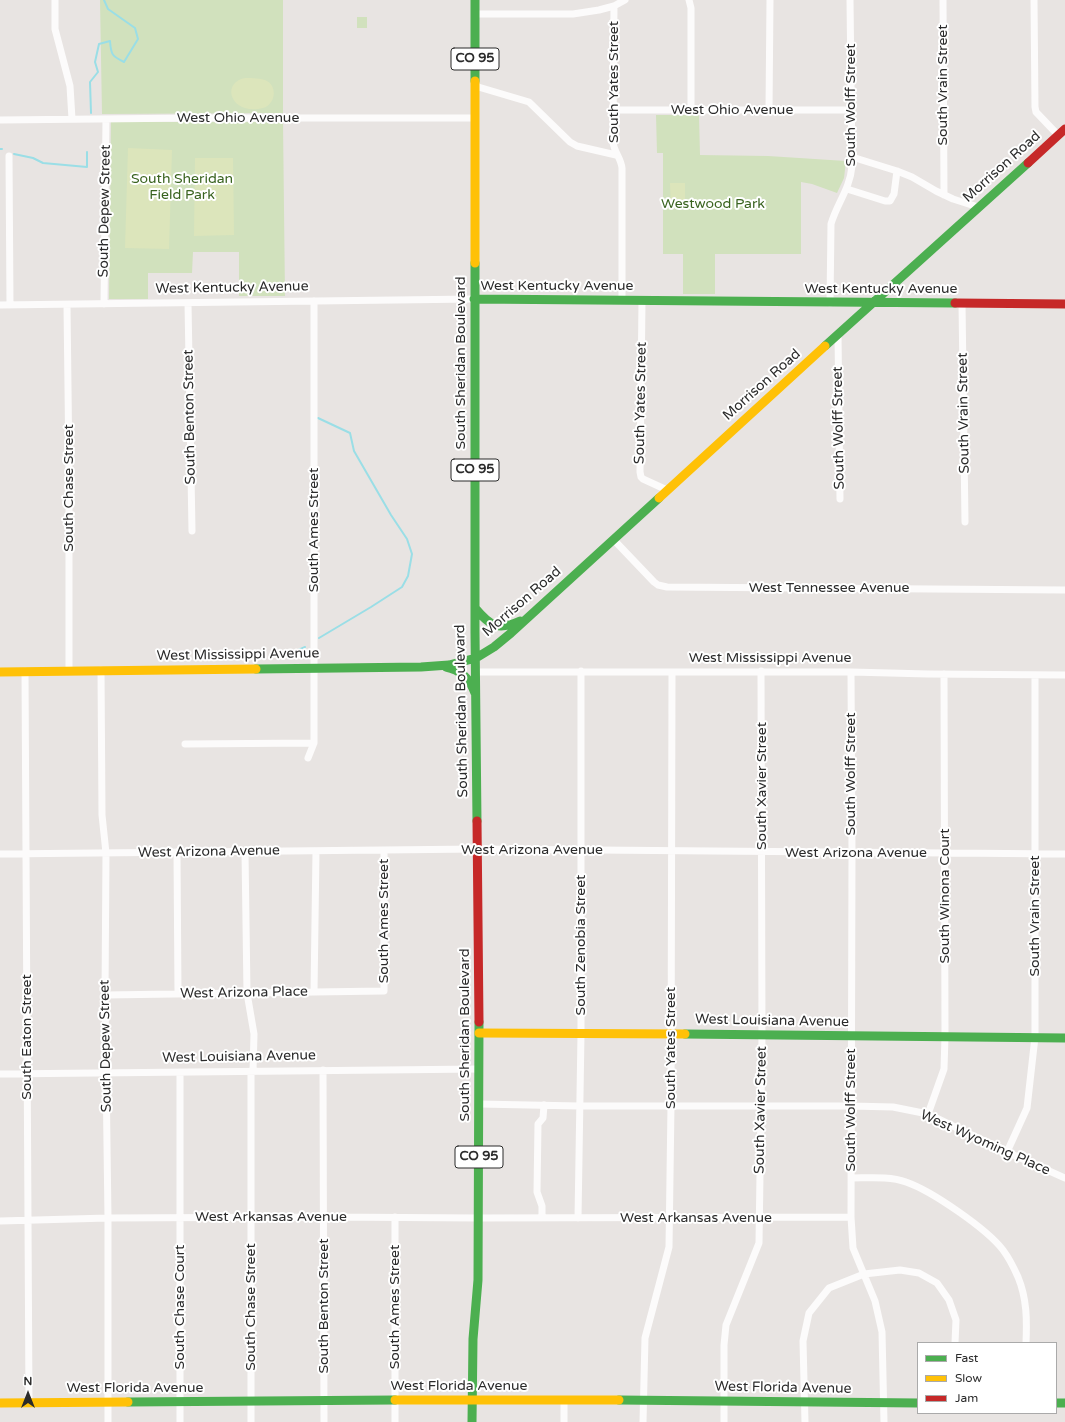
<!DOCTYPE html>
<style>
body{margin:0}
#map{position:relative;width:1065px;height:1422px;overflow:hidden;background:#e8e4e2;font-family:"Varela Round",sans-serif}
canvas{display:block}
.legend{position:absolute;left:917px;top:1342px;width:140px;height:72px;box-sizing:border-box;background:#fff;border:1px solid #aaa;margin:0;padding:5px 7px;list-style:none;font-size:12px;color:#2b2b2b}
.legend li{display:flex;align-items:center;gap:8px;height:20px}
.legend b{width:20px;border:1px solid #aaa}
.north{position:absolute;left:8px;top:1374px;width:40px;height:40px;-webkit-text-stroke:3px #fff;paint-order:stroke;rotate:0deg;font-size:11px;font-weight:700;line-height:16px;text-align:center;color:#2b2b2b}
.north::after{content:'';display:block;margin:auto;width:14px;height:18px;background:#2b2b2b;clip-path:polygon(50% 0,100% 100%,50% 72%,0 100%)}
</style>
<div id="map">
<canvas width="1065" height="1422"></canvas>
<ul class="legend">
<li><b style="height:5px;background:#4caf50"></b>Fast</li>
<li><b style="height:5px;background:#ffc107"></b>Slow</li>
<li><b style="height:5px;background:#c62828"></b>Jam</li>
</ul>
<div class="north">N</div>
</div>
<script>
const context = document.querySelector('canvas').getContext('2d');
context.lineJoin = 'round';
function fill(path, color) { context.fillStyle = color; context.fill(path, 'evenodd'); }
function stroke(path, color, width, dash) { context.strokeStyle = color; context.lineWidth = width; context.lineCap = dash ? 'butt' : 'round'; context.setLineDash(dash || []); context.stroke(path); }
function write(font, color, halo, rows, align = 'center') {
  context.font = font + ' "Varela Round",sans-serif'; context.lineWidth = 4; context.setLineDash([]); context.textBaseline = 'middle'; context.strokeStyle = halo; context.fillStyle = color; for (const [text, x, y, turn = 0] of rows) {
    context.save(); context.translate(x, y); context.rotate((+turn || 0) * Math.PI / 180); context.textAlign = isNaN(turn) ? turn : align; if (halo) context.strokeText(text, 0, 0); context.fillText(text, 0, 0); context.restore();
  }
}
fill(new Path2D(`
 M 100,0 L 283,0 L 283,113 L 102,114 Z
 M 357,17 L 367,17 L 367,28 L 357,28 Z
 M 656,115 L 699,115 L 700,155 L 768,156 L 846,161 L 844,178 L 837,193 L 812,184 L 801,182 L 801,254 L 715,254 L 715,294 L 683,294 L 683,254 L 663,254 L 663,153 L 657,153 Z
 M 111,122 L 283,122 L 285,296 L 239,296 L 239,252 L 193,252 L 192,273 L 148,273 L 148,299 L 109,299 Z`), '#d1e1bd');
fill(new Path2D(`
 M 245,78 C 252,78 261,78 267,81 C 278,87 275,105 263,108 C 231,116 220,83 245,78 Z
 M 128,148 L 172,150 L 169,249 L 125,248 Z
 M 195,158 L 233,158 L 234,235 L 194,236 Z
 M 670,183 L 685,183 L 685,206 L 671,207 Z`), '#dce5bb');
stroke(new Path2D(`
 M 91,113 L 90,82 L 98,72 L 95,62 L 99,44 L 110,41 C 111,55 112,56 124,62 L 138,39 L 135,28 L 108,9 L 104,0
 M 0,149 L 2,149
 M 14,154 L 33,158 L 43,163 L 87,167 L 87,152
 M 318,418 L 350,433 L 354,451 L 391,515 L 407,539 L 412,554 L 408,576 L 402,587 L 371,607 L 319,638
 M 294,652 L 305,647`), '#9adee6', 2);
stroke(new Path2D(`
 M 55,0 L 55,29 L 70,86 L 72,119
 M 689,0 L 691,8 L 691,109
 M 943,0 L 944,195
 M 1034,0 L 1035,107 L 1036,112 L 1058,135
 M 614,6 L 613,142 C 614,152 621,158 622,168 L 622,300
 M 475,14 L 573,14 L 599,10 L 614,6 L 625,0
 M 475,86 L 529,102 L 570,142 L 577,146 L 616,155
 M 613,110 L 852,110
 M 769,110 L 770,0
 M 0,120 L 194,118 L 475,118
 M 9,156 L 10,305
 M 852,157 L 897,171 L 912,177 L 936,191 L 953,199 L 978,207
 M 847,189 L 885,201 L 890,201 L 894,194 L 897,171
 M 642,301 L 640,472 L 641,477 L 643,479 L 667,490
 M 188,303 L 192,531
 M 830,303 L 831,224 C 837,203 850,189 852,166 L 850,0
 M 962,303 L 965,522
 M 104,304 L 106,119
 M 0,305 L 474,299
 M 67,305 L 69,470 L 69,671
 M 838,334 L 840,499
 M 613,539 L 654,582 L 658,585 L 667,587 L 1065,590
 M 101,670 L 102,815 L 106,853 L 105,995 L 108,1218 L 108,1422
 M 25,671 L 29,1403
 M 476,672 L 851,672 L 928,674 L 1065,675
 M 851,672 L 852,852 L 851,1217 L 853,1248 L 875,1301 L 882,1332 L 884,1422
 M 185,744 L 314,743
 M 308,758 L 314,743 L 314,301
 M 177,852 L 178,994
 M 245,852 L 247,993 L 254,1034 L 253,1071
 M 0,854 L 478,849 L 1065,854
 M 314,992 L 316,851
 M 105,995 L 384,991 L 384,850
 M 323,1070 L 324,1422
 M 251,1071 L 251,1422
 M 0,1074 L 479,1069
 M 479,1104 L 579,1106 L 851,1106 L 893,1107 L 928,1114 L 1007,1152 L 1065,1178
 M 928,1114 L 944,1069 L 945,1036 L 944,674
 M 1007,1152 L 1027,1108 L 1035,1037 L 1035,675
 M 851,1178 C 868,1178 890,1176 906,1182 C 932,1191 987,1229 1003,1250 C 1009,1258 1014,1268 1018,1277 C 1027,1299 1027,1320 1026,1343
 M 542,1218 L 542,1206 L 537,1192 L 538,1124 L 543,1118 L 544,1105
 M 578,1218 L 581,1034 L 581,671
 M 0,1221 L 108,1218 L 324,1217 L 479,1218 L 851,1217
 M 180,1422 L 180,1073
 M 395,1422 L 395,1217
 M 564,1422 L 564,1400
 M 643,1422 L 645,1338 L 669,1247 L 671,1105 L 672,672
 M 724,1422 L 724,1345 L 726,1325 L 759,1243 L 762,1036 L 761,671
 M 805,1422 L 803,1341 L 809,1313 L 829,1288 L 864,1274 L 900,1270 L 919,1273 L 937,1283 L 949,1300 L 956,1320 L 955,1343`), '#fcfbfb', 7);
stroke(new Path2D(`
 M 475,0 L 475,81
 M 475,263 L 475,632 L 477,821
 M 474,299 L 955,303
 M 825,346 L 1028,163
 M 475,608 C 490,626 498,631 520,621
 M 446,667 C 461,670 470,679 475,693
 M 256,669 L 421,667 L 449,665 L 476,658 L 494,647 L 511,633 L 659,498
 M 685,1034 L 1065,1038
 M 619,1400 L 918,1403
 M 128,1402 L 395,1400
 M 1056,1403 L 1065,1403
 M 472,1422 L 473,1339 L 478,1280 L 479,1022`), '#4caf50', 9);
stroke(new Path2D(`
 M 475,81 L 475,263
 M 659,498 L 825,346
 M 0,672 L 256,669
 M 479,1033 L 685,1034
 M 395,1400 L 619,1400
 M 0,1403 L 128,1402`), '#ffc107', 9);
stroke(new Path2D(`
 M 1028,163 L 1065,129
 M 955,303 L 1065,304
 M 477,821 L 479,1022`), '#c62828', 9);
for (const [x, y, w] of [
 [475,59,48],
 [475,470,48],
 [479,1157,48]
]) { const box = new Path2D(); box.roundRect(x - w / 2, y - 11, w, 22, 3); context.fillStyle = '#fff'; context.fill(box); stroke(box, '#2b2b2b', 1); }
write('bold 13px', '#2b2b2b', null, [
 ["CO 95",475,59],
 ["CO 95",475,470],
 ["CO 95",479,1157]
]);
write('14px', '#2b2b2b', '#fff', [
 ["South Yates Street",614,82,-90],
 ["South Vrain Street",943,85,-90],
 ["South Wolff Street",851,105,-90],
 ["West Ohio Avenue",732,110],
 ["West Ohio Avenue",238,118],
 ["Morrison Road",1002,167,-42],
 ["South Depew Street",105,211,-89],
 ["West Kentucky Avenue",557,286],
 ["West Kentucky Avenue",232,288,-1],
 ["West Kentucky Avenue",881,289],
 ["South Sheridan Boulevard",461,363,-90],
 ["Morrison Road",762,385,-42],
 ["South Yates Street",641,403,-89],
 ["South Vrain Street",964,413,-91],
 ["South Benton Street",190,417,-91],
 ["South Wolff Street",839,428,-91],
 ["South Chase Street",69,488,-90],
 ["South Ames Street",314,530,-90],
 ["West Tennessee Avenue",829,588],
 ["Morrison Road",522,602,-41],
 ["West Mississippi Avenue",238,655,-1],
 ["West Mississippi Avenue",770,658],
 ["South Sheridan Boulevard",462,711,-91],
 ["South Wolff Street",851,774,-90],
 ["South Xavier Street",762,786,-90],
 ["West Arizona Avenue",532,850],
 ["West Arizona Avenue",209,852,-1],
 ["West Arizona Avenue",856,853],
 ["South Winona Court",945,896,-90],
 ["South Vrain Street",1035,916,-90],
 ["South Ames Street",384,921,-90],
 ["South Zenobia Street",581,945,-90],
 ["West Arizona Place",244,993,-1],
 ["West Louisiana Avenue",772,1021,1],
 ["South Sheridan Boulevard",465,1035,-90],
 ["South Eaton Street",27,1037,-90],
 ["South Depew Street",106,1046,-91],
 ["South Yates Street",671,1048,-90],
 ["West Louisiana Avenue",239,1057,-1],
 ["South Xavier Street",761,1110,-89],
 ["South Wolff Street",851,1110,-90],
 ["West Wyoming Place",985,1143,24],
 ["West Arkansas Avenue",271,1217],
 ["West Arkansas Avenue",696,1218],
 ["South Benton Street",324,1306,-90],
 ["South Chase Court",180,1307,-90],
 ["South Chase Street",251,1307,-90],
 ["South Ames Street",395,1307,-90],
 ["West Florida Avenue",459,1386],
 ["West Florida Avenue",135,1388],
 ["West Florida Avenue",783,1388,1]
]);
write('14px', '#39631f', '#fff', [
 ["South Sheridan",182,179],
 ["Field Park",182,195],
 ["Westwood Park",713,204]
]);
</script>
